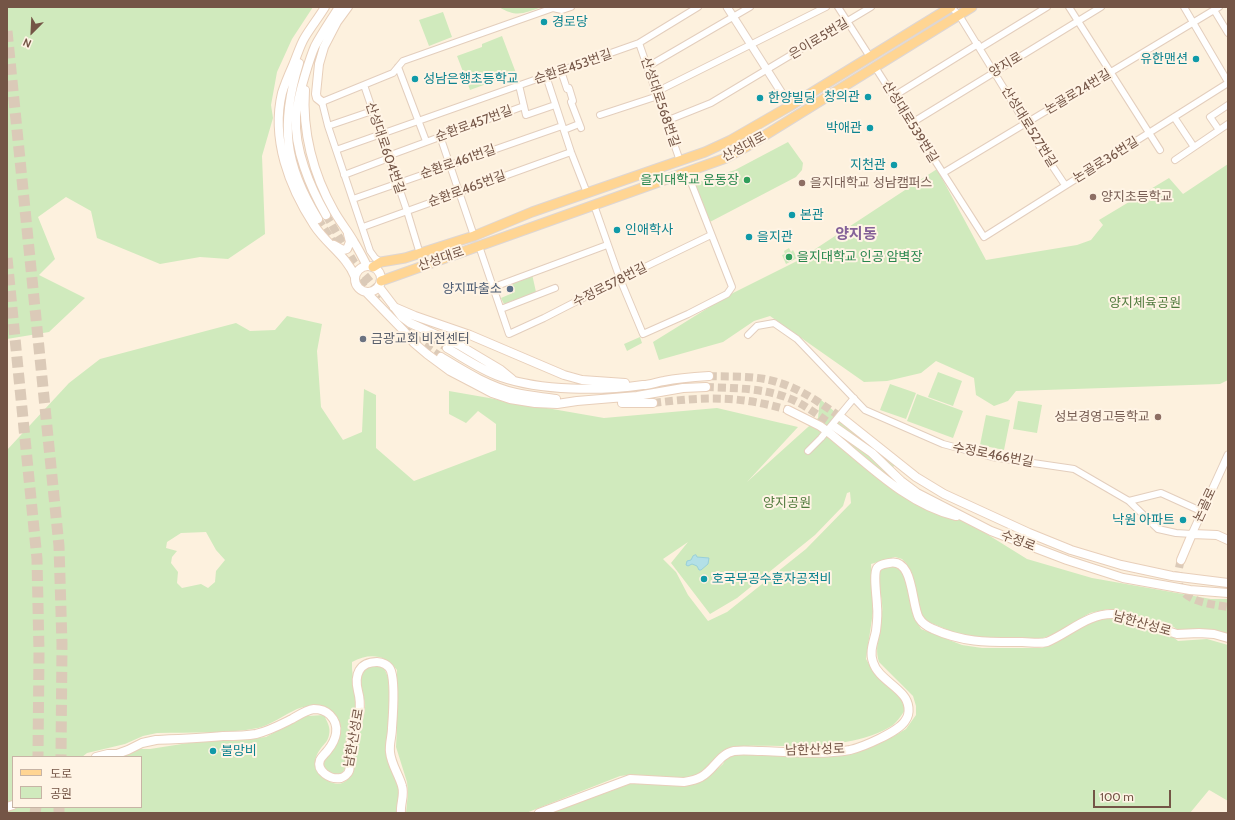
<!DOCTYPE html>
<meta charset="utf-8">
<style>
body{margin:0}
#map{position:relative;width:1235px;height:820px;overflow:hidden;background:#fdf1de;font-family:Cabin,"Noto Sans KR",sans-serif}
canvas{display:block}
.frame{position:absolute;inset:0;border:8px solid #745546;pointer-events:none}
.legend{position:absolute;left:12px;top:756px;width:130px;height:52px;box-sizing:border-box;background:#fff4e5;border:1px solid #c7b4a5;margin:0;padding:5px 7px;list-style:none;font-size:12px;color:#745546}
.legend li{display:flex;align-items:center;gap:8px;height:20px}
.legend b{width:20px;border:1px solid #c7b4a5}
.north{position:absolute;left:12px;top:12px;width:40px;height:40px;-webkit-text-stroke:3px #fff4e5;paint-order:stroke;rotate:204deg;font-size:11px;font-weight:700;line-height:16px;text-align:center;color:#745546}
.north::after{content:'';display:block;margin:auto;width:14px;height:18px;background:#745546;clip-path:polygon(50% 0,100% 100%,50% 72%,0 100%)}
.scale{position:absolute;left:1093px;top:790px;width:78px;height:18px;box-sizing:border-box;border:2px solid #745546;border-top:0;padding-left:5px;font-size:12px;line-height:14px;white-space:nowrap;color:#745546;-webkit-text-stroke:3px #fff4e5;paint-order:stroke}
</style>
<div id="map">
<canvas width="1235" height="820"></canvas>
<div class="frame"></div>
<ul class="legend">
<li><b style="height:5px;background:#ffd593"></b>도로</li>
<li><b style="height:11px;background:#d0eabd"></b>공원</li>
</ul>
<div class="north">N</div>
<div class="scale">100 m</div>
</div>
<script>
const context = document.querySelector('canvas').getContext('2d');
context.lineJoin = 'round';
function fill(path, color) { context.fillStyle = color; context.fill(path, 'evenodd'); }
function stroke(path, color, width, dash) { context.strokeStyle = color; context.lineWidth = width; context.lineCap = dash ? 'butt' : 'round'; context.setLineDash(dash || []); context.stroke(path); }
function write(font, color, halo, rows, align = 'center') {
  context.font = font + ' Cabin,"Noto Sans KR",sans-serif'; context.lineWidth = 4; context.setLineDash([]); context.textBaseline = 'middle'; context.strokeStyle = halo; context.fillStyle = color; for (const [text, x, y, turn = 0] of rows) {
    context.save(); context.translate(x, y); context.rotate((+turn || 0) * Math.PI / 180); context.textAlign = isNaN(turn) ? turn : align; if (halo) context.strokeText(text, 0, 0); context.fillText(text, 0, 0); context.restore();
  }
}
fill(new Path2D(`
 M 7,7 L 313,7 L 292,39 L 277,72 L 271,105 L 273,118 L 262,156 L 265,234 L 228,259 L 200,257 L 160,264 L 97,238 L 91,211 L 66,197 L 38,217 L 55,259 L 39,275 L 85,298 L 49,332 L 7,339 Z
 M 499,7 L 542,7 C 524,13 517,18 499,7 Z
 M 443,12 L 452,37 L 429,46 L 419,20 Z
 M 502,36 L 516,73 L 470,90 L 457,56 L 482,47 L 482,44 Z
 M 788,142 L 803,163 L 802,170 L 796,177 L 708,223 L 695,183 L 735,170 Z
 M 1228,164 L 1228,380 L 1220,384 L 1016,391 L 1008,401 L 994,406 L 976,395 L 974,378 L 936,361 L 921,373 L 887,381 L 864,382 L 770,316 L 754,321 L 723,342 L 659,360 L 653,342 L 729,295 L 797,261 L 937,169 L 986,260 L 1077,245 L 1091,240 L 1103,225 L 1099,220 L 1169,178 L 1183,194 Z
 M 789,248 L 791,252 L 793,250 L 797,258 L 786,264 L 782,255 L 785,254 L 784,251 Z
 M 532,274 L 536,292 L 504,304 L 501,298 L 515,292 L 512,282 Z
 M 287,316 L 322,324 L 317,351 L 321,407 L 343,440 L 362,432 L 364,389 L 376,395 L 376,448 L 414,481 L 496,450 L 496,424 L 478,411 L 466,423 L 449,414 L 449,391 L 604,418 L 717,408 L 798,427 L 747,482 L 818,418 L 820,399 L 896,465 L 888,470 L 919,492 L 1027,559 L 1092,578 L 1211,599 L 1228,599 L 1228,635 L 1179,632 L 1174,627 L 1142,617 L 1108,609 L 1090,613 L 1054,634 L 1043,638 L 983,639 L 963,636 L 926,621 L 922,615 L 910,571 L 906,563 L 902,559 L 895,557 L 871,564 L 873,612 L 866,659 L 872,669 L 903,699 L 906,709 C 902,714 898,721 893,725 C 865,744 814,747 781,746 C 764,746 745,745 729,748 C 718,751 712,763 704,770 C 699,774 693,776 688,778 L 629,775 L 620,776 L 526,813 L 406,813 L 408,793 L 407,782 L 396,747 L 397,727 L 397,670 C 385,654 369,653 352,662 C 351,680 360,700 356,718 C 354,728 347,737 346,747 C 343,761 352,767 337,777 C 331,774 324,770 322,762 C 327,754 339,738 340,730 C 342,706 314,702 297,709 C 286,714 268,726 258,728 C 226,734 191,732 157,733 L 143,736 L 125,744 L 87,753 L 82,757 L 13,757 L 13,803 L 7,805 L 7,450 L 69,383 L 100,359 L 236,323 L 250,331 L 275,330 ZM 850,492 L 851,503 L 806,549 L 727,612 L 708,621 L 688,595 L 676,572 L 663,559 L 688,542 L 671,563 L 710,614 L 737,598 L 815,535 L 843,506 L 847,493 ZM 206,532 L 216,550 L 225,560 L 216,571 L 215,582 L 208,588 L 201,584 L 182,588 L 177,583 L 178,572 L 171,563 L 172,557 L 177,551 L 166,548 L 167,542 L 181,533 Z
 M 640,337 L 642,343 L 627,351 L 624,344 Z
 M 938,372 L 962,381 L 953,406 L 928,397 Z
 M 890,384 L 916,393 L 906,419 L 880,410 Z
 M 917,394 L 963,411 L 953,438 L 907,421 Z
 M 1018,401 L 1042,405 L 1037,433 L 1013,429 Z
 M 986,415 L 1010,420 L 1004,450 L 980,445 Z
 M 890,565 L 897,567 L 901,571 L 905,579 L 914,616 L 921,629 L 962,645 L 982,648 L 1042,648 L 1053,643 L 1089,623 L 1107,618 L 1141,626 L 1173,637 L 1178,641 L 1207,639 L 1228,645 L 1228,801 L 1211,791 L 1209,790 L 1190,813 L 545,813 L 627,782 L 691,785 L 699,782 L 714,772 L 723,764 L 725,760 L 732,756 L 743,754 L 763,756 L 798,756 L 872,745 L 894,736 L 906,729 L 916,715 L 916,706 L 913,696 L 879,662 C 873,644 884,622 882,603 C 881,591 876,580 880,568 Z
 M 372,665 L 380,666 L 384,668 L 388,677 L 390,705 L 389,726 L 400,794 L 397,813 L 7,813 L 7,811 L 20,807 L 141,807 L 141,757 L 103,757 L 139,749 L 150,749 L 201,741 L 214,740 L 227,741 L 266,737 L 291,723 L 307,716 L 324,715 C 327,722 331,727 329,735 C 328,741 325,743 321,748 C 309,764 316,776 333,783 C 339,785 345,783 349,778 C 354,770 354,753 355,744 C 355,742 357,739 358,736 C 361,729 366,711 365,703 C 362,689 359,685 362,670 Z`), '#d0eabd');
const water = new Path2D(`
 M 696,555 L 697,557 L 709,558 L 708,564 L 701,570 L 699,570 L 697,566 L 692,564 L 688,566 L 686,565 L 687,561 L 691,560 L 693,556 Z`);
fill(water, '#b3e0e7');
stroke(water, '#99d0d9', 1);
stroke(new Path2D(`
 M 326,215 L 354,262 L 382,296
 M 318,219 L 337,248
 M 352,271 L 372,297
 M 406,330 L 420,342 L 441,357
 M 423,331 L 447,348
 M 709,376 C 732,377 758,375 780,383 C 803,390 823,405 842,418
 M 706,387 C 732,388 764,388 788,398 C 805,404 820,417 835,427
 M 653,403 C 703,397 738,395 788,410
 M 1181,560 C 1169,599 1197,602 1228,607`), '#dbcab8', 8, [8, 4]);
stroke(new Path2D(`
 M 7,31 L 59,546 L 62,644 L 61,757
 M 7,258 L 37,559 L 39,652 L 38,757
 M 35,813 L 36,807
 M 59,813 L 59,807`), '#dbcab8', 11, [11, 5.5]);
const minor = new Path2D(`
 M 838,7 L 870,57
 M 951,7 L 959,15 L 1043,152 L 1065,185
 M 1069,7 L 1160,150
 M 1184,7 L 1228,82
 M 1214,10 L 1228,33
 M 639,43 L 680,161
 M 980,48 L 1047,7
 M 398,67 L 426,141
 M 647,67 L 750,7
 M 875,67 L 984,237 L 1228,83
 M 561,71 L 567,89 L 569,88 L 573,101 L 571,102 L 581,128
 M 546,76 L 571,152 L 587,193
 M 364,85 L 407,211 L 420,254
 M 519,85 L 526,115 L 555,105
 M 656,92 L 826,7
 M 894,96 L 978,44
 M 600,115 L 658,96
 M 1174,117 L 1194,147
 M 666,121 L 711,103 L 871,7
 M 910,124 L 1101,7
 M 328,126 L 372,111
 M 564,130 L 579,124
 M 1219,130 L 1210,117 L 1228,105
 M 440,136 L 474,236
 M 336,150 L 639,43 L 698,7
 M 388,156 L 524,106
 M 1175,160 L 1228,124
 M 943,173 L 1219,7
 M 344,175 L 389,158
 M 353,199 L 562,126
 M 594,205 L 620,279 L 643,334 L 688,314 L 727,294 L 732,287 L 687,172
 M 363,227 L 571,152
 M 479,246 L 509,334 L 544,318 L 620,279 L 711,235
 M 381,262 L 375,258 L 370,251 L 328,126 L 322,102 L 393,73 L 403,61 L 553,8 L 562,10 L 571,7
 M 494,287 L 607,245
 M 501,309 L 555,288
 M 748,335 L 757,326 L 774,323 L 797,339 L 865,410 L 943,444 L 992,457 L 1074,469 L 1129,501 L 1158,529 L 1176,533 L 1192,534
 M 808,451 L 821,438 L 854,398
 M 1129,501 L 1161,493 L 1203,512`);
const tertiary = new Path2D(`
 M 727,7 L 790,106
 M 1192,534 L 1228,455`);
const secondary = new Path2D(`
 M 325,7 C 319,17 311,27 305,37 C 300,45 297,56 293,65 C 289,74 285,83 282,93 C 271,139 289,187 314,225 C 326,244 347,256 355,277
 M 299,63 C 280,124 284,164 318,219
 M 305,90 C 302,131 313,174 334,211 C 340,222 348,231 354,242 C 359,250 363,258 367,266
 M 322,102 L 317,98 L 316,94 L 319,64 L 324,47 L 337,22 L 348,7
 M 326,215 C 310,187 294,149 296,117 C 297,103 301,88 305,75 C 308,65 311,55 315,46 C 322,33 331,20 339,7
 M 334,245 L 343,250 L 347,249 L 350,242 L 348,234
 M355 279a13 13 0 1 1 26 0a13 13 0 1 1-26 0Z
 M 379,287 L 402,317 L 410,323 L 459,345 L 501,370 L 512,379
 M 366,292 L 404,331 L 414,343 L 427,354 L 450,371 L 473,383 L 492,393 L 510,399 L 535,403 L 557,404 L 577,401 L 637,396 L 683,388 L 706,387
 M 394,307 L 415,316 L 470,335 L 564,375 L 582,380 L 625,383
 M 447,348 C 464,358 481,370 501,377 C 541,391 601,391 643,385 C 650,385 657,382 664,381 C 679,378 694,377 709,376
 M 441,357 C 464,371 489,387 516,393 C 529,396 543,397 556,399
 M 622,403 L 653,403
 M 788,410 L 820,426 L 827,431 C 866,462 907,505 956,516
 M 842,418 L 916,477 L 944,494 L 1029,533 L 1071,550 L 1121,565 L 1172,576 L 1228,583
 M 835,427 L 872,453 L 901,481 L 917,493 L 991,531 L 1067,560 L 1123,578 L 1190,590 L 1228,593
 M 1181,560 L 1192,534 L 1217,535 L 1228,540
 M 96,757 L 108,754 L 117,754 L 128,750 L 142,743 L 156,740 C 178,739 201,738 223,736 C 234,736 245,736 256,734 C 269,731 280,725 292,719 C 299,715 306,710 314,709 C 320,709 326,711 330,715 C 341,726 336,740 328,750 C 325,754 322,756 320,760 C 316,771 330,780 341,778 C 344,777 348,774 349,771 C 351,765 349,759 349,753 C 350,731 365,717 358,691 C 354,675 359,662 377,662 C 382,662 389,665 391,671 C 395,683 393,715 392,728 C 392,736 389,744 390,752 C 391,764 399,775 402,786 C 405,795 400,804 401,813
 M 7,807 L 13,805
 M 539,813 L 630,779 L 684,782 C 690,781 696,780 701,777 C 714,770 719,754 734,751 C 743,750 753,751 762,751 C 790,752 822,755 850,750 C 863,747 898,732 905,721 C 911,713 909,702 903,695 C 894,684 877,676 873,662 C 869,652 874,641 876,631 C 877,623 878,614 877,606 C 877,598 873,574 877,568 C 880,564 885,564 889,563 C 914,557 911,604 919,618 C 922,623 928,627 933,629 C 964,643 989,642 1022,642 C 1030,642 1039,644 1047,642 C 1069,633 1088,613 1114,614 L 1177,634 L 1199,633 L 1214,634 L 1228,638`);
const primary = new Path2D(`
 M 373,267 L 381,262 L 405,258 L 474,236 L 532,212 L 705,152 L 731,140 L 790,106 L 951,7
 M 381,281 L 726,158 L 746,147 L 972,7`);
stroke(minor, '#e3cebd', 8);
stroke(tertiary, '#e3cebd', 9);
stroke(secondary, '#e8cfba', 10);
stroke(primary, '#ded6d3', 11);
stroke(minor, '#fff', 6);
stroke(tertiary, '#fff', 7);
stroke(secondary, '#fff', 8);
stroke(primary, '#ffd593', 9);
for (const [x, y, r, color] of [
 [544,22,4,"#0f9aa8"],
 [1196,59,4,"#0f9aa8"],
 [415,79,4,"#0f9aa8"],
 [868,97,4,"#0f9aa8"],
 [760,98,4,"#0f9aa8"],
 [870,128,4,"#0f9aa8"],
 [894,165,4,"#0f9aa8"],
 [747,180,4,"#2e9e5b"],
 [802,183,4,"#8d6e63"],
 [1093,197,4,"#8d6e63"],
 [792,215,4,"#0f9aa8"],
 [617,230,4,"#0f9aa8"],
 [749,237,4,"#0f9aa8"],
 [789,257,4,"#2e9e5b"],
 [510,289,4,"#5c6f8a"],
 [363,339,4,"#6b7280"],
 [1158,417,4,"#8d6e63"],
 [1183,520,4,"#0f9aa8"],
 [704,579,4,"#0f9aa8"],
 [213,751,4,"#0f9aa8"]
]) { const dot = new Path2D(); dot.arc(x, y, r, 0, 2 * Math.PI); context.fillStyle = color; context.fill(dot); stroke(dot, '#fff4e5', 1.5); }
write('13px', '#0d838f', '#fff4e5', [
 ["경로당",552,22],
 ["유한맨션",1188,59,"right"],
 ["성남은행초등학교",423,79],
 ["창의관",860,97,"right"],
 ["한양빌딩",768,98],
 ["박애관",862,128,"right"],
 ["지천관",886,165,"right"],
 ["본관",800,215],
 ["인애학사",625,230],
 ["을지관",757,237],
 ["낙원 아파트",1175,520,"right"],
 ["호국무공수훈자공적비",712,579],
 ["불망비",221,751]
], 'left');
write('13px', '#745546', '#fff4e5', [
 ["은이로5번길",819,39,-31],
 ["양지로",1006,65,-31],
 ["순환로453번길",573,67,-19],
 ["논골로24번길",1078,92,-31],
 ["산성대로568번길",660,102,71],
 ["산성대로539번길",910,122,58],
 ["순환로457번길",474,124,-20],
 ["산성대로527번길",1029,127,58],
 ["산성대로",744,147,-28],
 ["산성대로604번길",385,148,71],
 ["논골로36번길",1106,160,-32],
 ["순환로461번길",458,162,-19],
 ["순환로465번길",467,189,-20],
 ["산성대로",441,259,-19],
 ["수정로578번길",610,285,-27],
 ["수정로466번길",993,455,11],
 ["논골로",1205,505,-65],
 ["수정로",1018,541,21],
 ["남한산성로",1142,624,16],
 ["남한산성로",354,738,-80],
 ["남한산성로",815,750,-2]
]);
write('13px', '#27864d', '#fff4e5', [
 ["을지대학교 운동장",739,180],
 ["을지대학교 인공 암벽장",797,257,"left"]
], 'right');
write('13px', '#785e54', '#fff4e5', [
 ["을지대학교 성남캠퍼스",810,183],
 ["양지초등학교",1101,197],
 ["성보경영고등학교",1150,417,"right"]
], 'left');
write('13px', '#4e5e75', '#fff4e5', [
 ["양지파출소",502,289]
], 'right');
write('13px', '#507a3d', '#fff4e5', [
 ["양지체육공원",1145,303],
 ["양지공원",787,503]
]);
write('13px', '#5b616d', '#fff4e5', [
 ["금광교회 비전센터",371,339]
], 'left');
write('bold 15px', '#846198', '#fff4e5', [
 ["양지동",856,235]
]);
</script>
